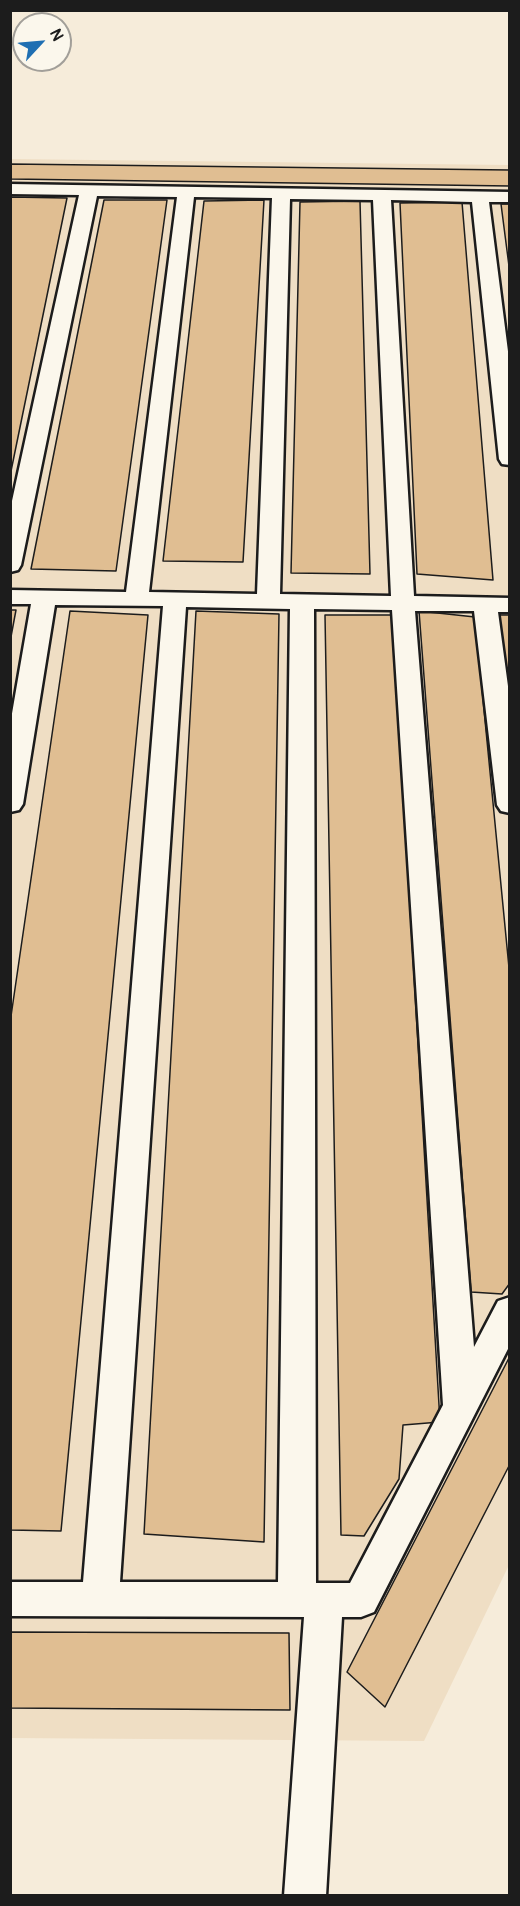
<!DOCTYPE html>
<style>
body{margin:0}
#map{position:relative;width:520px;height:1906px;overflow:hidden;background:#f6ecda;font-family:Pangolin,sans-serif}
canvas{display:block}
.frame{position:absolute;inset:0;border:12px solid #1c1c1c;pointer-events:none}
.north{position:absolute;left:12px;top:12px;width:60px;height:60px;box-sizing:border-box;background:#fbf7ec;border:2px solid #a29f99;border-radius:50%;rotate:64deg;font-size:16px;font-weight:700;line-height:24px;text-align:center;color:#1c1c1c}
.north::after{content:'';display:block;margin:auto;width:21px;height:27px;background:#1f6fb2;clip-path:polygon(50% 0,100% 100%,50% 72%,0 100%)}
</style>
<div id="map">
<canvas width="520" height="1906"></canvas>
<div class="frame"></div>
<div class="north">N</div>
</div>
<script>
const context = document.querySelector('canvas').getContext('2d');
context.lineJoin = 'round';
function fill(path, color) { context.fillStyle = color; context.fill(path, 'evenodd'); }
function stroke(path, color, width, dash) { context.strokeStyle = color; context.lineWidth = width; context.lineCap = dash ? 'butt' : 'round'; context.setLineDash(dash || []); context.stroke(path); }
fill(new Path2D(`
 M 11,159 L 509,165 L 509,1565 L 424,1741 L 11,1738 Z`), '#efdec4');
const building = new Path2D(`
 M 10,164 L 510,170 L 510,186 L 10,179 Z
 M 10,197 L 67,198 L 10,476 Z
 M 104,200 L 167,200 L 116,571 L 31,569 Z
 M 264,200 L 243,562 L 163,561 L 204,201 Z
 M 360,201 L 370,574 L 291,573 L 300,202 Z
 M 462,202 L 493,580 L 417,574 L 400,203 Z
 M 501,204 L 510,204 L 510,274 Z
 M 10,610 L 16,610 L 10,642 Z
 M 70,611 L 148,615 L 61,1531 L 10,1530 L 10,1023 Z
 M 196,611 L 279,614 L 264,1542 L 144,1534 Z
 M 419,611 L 475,617 L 510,978 L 510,1283 L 502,1294 L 471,1292 Z
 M 325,615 L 393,615 L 440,1422 L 403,1425 L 399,1479 L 364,1536 L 341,1535 Z
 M 498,615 L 510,615 L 510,705 Z
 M 510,1356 L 510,1464 L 385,1707 L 347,1672 Z
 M 10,1632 L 289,1633 L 290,1710 L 10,1708 Z`);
fill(building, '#e0be92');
stroke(building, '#1c1c1c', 1.5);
const lane = new Path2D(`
 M 10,184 L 510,192 L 510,202 L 489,202 L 510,367 L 510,465 L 502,464 L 499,459 L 472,202 L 391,200 L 414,596 L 510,598 L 510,612 L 498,612 L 510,701 L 510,813 L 501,811 L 497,805 L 474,611 L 415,611 L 474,1347 L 498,1301 L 510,1297 L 510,1345 L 374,1612 L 361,1617 L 342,1617 L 326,1896 L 284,1896 L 304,1617 L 10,1616 L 10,1582 L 83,1582 L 163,606 L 55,605 L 23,804 L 19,810 L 10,812 L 10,725 L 31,604 L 10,604 L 10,590 L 126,592 L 177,197 L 97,196 L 21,565 L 18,570 L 10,572 L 10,510 L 79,195 L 10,194 ZM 194,197 L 272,198 L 257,594 L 149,592 ZM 290,199 L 373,200 L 391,596 L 280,594 ZM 186,607 L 290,609 L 278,1582 L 120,1582 ZM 314,609 L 392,610 L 443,1405 L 350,1583 L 316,1583 Z`);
stroke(lane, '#1c1c1c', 5);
fill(lane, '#fbf7ec');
</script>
